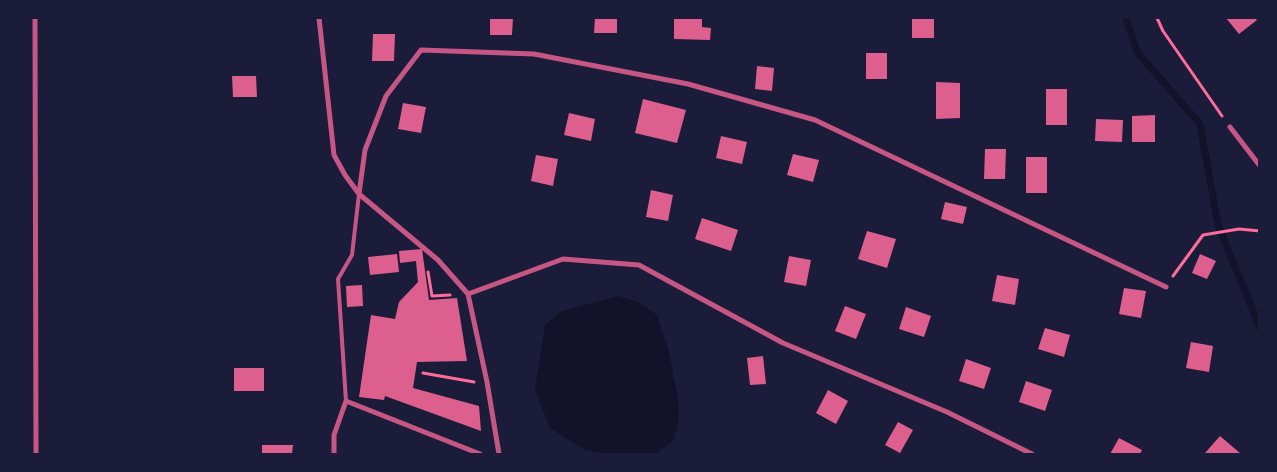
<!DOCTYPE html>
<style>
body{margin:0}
#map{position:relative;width:1277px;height:472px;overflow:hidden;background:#1b1b3a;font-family:Helvetica,sans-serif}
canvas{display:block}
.frame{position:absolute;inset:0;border:19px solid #1b1b3a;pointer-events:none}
</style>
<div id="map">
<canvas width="1277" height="472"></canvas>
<div class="frame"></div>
</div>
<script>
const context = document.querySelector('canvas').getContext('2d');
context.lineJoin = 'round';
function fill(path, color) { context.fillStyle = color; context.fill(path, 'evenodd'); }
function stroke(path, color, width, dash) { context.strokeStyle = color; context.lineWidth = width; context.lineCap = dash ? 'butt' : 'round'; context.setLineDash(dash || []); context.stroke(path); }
fill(new Path2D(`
 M 618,296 L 638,302 L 657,315 L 668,348 L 678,397 L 679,420 L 674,440 L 656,454 L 606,454 L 585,450 L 550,428 L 535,390 L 545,325 L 562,311 Z`), '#12122b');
stroke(new Path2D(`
 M 1126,18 L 1137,52 L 1200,124 L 1218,225 L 1260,328`), '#12122b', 7);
fill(new Path2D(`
 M 490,18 L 513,18 L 512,35 L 490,35 Z
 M 595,18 L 617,18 L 617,33 L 594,33 Z
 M 674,18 L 702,18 L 702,27 L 711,28 L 710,40 L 674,39 Z
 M 912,18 L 934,18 L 934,38 L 912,38 Z
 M 1226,18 L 1255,18 L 1257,20 L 1239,34 Z
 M 373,34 L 395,34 L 394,61 L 372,61 Z
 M 866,53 L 887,53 L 887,79 L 866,79 Z
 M 757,66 L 774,68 L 772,91 L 755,89 Z
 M 232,76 L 256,76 L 257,97 L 233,97 Z
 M 936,82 L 960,83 L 960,118 L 936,119 Z
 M 1046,89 L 1067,89 L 1067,125 L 1046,125 Z
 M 643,99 L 686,110 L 677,143 L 635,133 Z
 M 403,103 L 426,107 L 421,133 L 398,129 Z
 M 569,113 L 595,119 L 591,141 L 564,135 Z
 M 1155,115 L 1155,142 L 1132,142 L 1132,116 Z
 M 1096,119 L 1123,120 L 1122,142 L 1095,141 Z
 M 721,136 L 747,142 L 742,164 L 716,158 Z
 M 985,149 L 1006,149 L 1005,179 L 984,179 Z
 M 793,154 L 819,160 L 813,182 L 787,175 Z
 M 536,155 L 558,159 L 553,186 L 531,181 Z
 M 1026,157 L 1047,157 L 1047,193 L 1026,193 Z
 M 651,190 L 673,195 L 668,221 L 646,217 Z
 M 945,202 L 967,207 L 963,224 L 941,219 Z
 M 702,218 L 738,230 L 731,251 L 695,239 Z
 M 867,231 L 896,239 L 887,268 L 858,259 Z
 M 422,249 L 429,300 L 457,298 L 467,361 L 417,362 L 413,388 L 479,406 L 481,431 L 385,396 L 384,400 L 359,397 L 371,315 L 395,319 L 399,302 L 418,282 L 416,261 L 400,263 L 399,251 Z
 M 397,254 L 399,272 L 370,275 L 368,257 Z
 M 1200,254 L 1216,261 L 1207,279 L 1192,273 Z
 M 789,256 L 811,260 L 806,286 L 784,282 Z
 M 997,275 L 1019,279 L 1015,305 L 992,301 Z
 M 362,285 L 363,306 L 347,307 L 346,286 Z
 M 1124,288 L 1146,291 L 1141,318 L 1119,314 Z
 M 845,306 L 866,314 L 856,339 L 835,331 Z
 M 906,307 L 931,316 L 924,337 L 899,329 Z
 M 1045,328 L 1070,335 L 1064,357 L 1038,349 Z
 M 1191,342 L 1213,346 L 1209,372 L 1186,368 Z
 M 763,356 L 766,384 L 750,385 L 747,358 Z
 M 966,359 L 991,368 L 984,389 L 959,381 Z
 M 234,368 L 264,368 L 264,391 L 234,391 Z
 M 1026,381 L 1052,390 L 1045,411 L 1019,402 Z
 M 828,390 L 848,401 L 836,424 L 816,413 Z
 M 898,422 L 913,430 L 900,453 L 885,445 Z
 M 1220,436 L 1240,453 L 1239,454 L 1205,453 Z
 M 1119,438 L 1142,450 L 1140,454 L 1110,454 Z
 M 262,445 L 293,445 L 292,454 L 262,454 Z`), '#dd5f8e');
stroke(new Path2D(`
 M 1157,18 L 1163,31 L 1222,116
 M 428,272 L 432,296 L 450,295
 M 1173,276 L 1203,235 L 1239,229 L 1260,231
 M 423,373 L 474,382`), '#ff6b9d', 3);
stroke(new Path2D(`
 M 346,401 L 338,279 L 352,255 L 359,194`), '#c65784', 4);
stroke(new Path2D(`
 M 35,18 L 36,454
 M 319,18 L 334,155 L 345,175 L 359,194 L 438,260 L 468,294 L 487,382 L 499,454
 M 1230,127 L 1260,166
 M 359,194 L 365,150 L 386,96 L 421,50 L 534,54 L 688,84 L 815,120 L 1166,287
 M 468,294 L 563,259 L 639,265 L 783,343 L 947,412 L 1032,454
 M 334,454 L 334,435 L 346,401 L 480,454`), '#c65784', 5);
</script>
